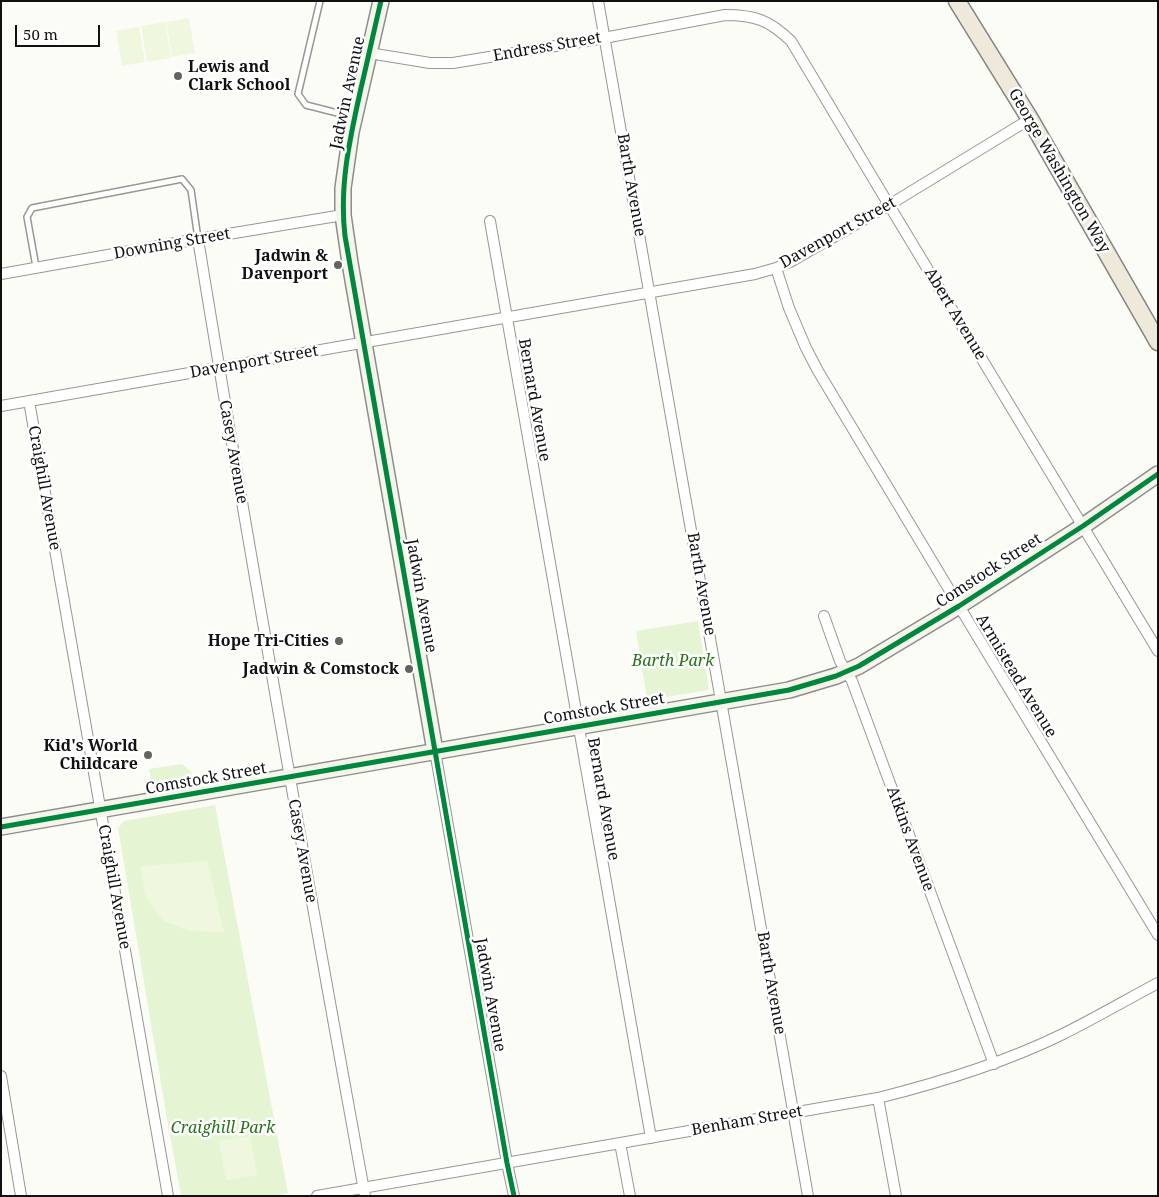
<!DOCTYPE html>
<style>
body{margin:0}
#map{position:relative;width:1159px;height:1197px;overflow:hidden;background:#fcfcf7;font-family:"Noto Serif",serif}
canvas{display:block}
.frame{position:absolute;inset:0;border:2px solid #111;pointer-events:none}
.scale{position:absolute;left:15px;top:25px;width:85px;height:22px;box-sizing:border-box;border:2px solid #111;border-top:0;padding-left:6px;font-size:15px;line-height:18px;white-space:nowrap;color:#111;-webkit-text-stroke:4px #fff;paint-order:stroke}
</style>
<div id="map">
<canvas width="1159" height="1197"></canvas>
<div class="frame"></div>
<div class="scale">50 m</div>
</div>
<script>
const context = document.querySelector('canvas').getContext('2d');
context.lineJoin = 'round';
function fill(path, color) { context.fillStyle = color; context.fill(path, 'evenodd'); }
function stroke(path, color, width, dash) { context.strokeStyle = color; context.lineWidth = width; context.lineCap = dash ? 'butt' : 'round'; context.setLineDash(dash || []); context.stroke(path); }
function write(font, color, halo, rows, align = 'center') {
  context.font = font + ' "Noto Serif",serif'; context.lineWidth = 5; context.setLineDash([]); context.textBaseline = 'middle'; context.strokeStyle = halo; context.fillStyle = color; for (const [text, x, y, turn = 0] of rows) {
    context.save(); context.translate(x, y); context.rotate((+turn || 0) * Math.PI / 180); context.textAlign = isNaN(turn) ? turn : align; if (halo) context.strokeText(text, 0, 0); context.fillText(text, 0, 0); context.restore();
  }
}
fill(new Path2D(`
 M 698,621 L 709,690 L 647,700 L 636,631 Z
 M 182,764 L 191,771 L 193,781 L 153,788 L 149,769 Z
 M 215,805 L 288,1193 L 275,1196 L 181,1196 L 166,1113 L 118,828 L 124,821 Z`), '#e5f5d4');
fill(new Path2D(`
 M 189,18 L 195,53 L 172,57 L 166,22 Z
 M 165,22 L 171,58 L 147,62 L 141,26 Z
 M 139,27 L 145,62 L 122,66 L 116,31 Z
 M 207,861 L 224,932 L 191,931 L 164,921 L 146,898 L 140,866 Z
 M 250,1136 L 257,1175 L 226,1180 L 219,1141 Z`), '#eff8df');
const lane = new Path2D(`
 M 320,1 L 298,94 L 306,105 L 353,117
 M 36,267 L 27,217 L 32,208 L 182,179 L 191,190 L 198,239`);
const street = new Path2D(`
 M 598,1 L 808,1196
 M 369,53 L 430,63 L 453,63 L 604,38 L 725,15 C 755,15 769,20 791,41 L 889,205 L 1158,651
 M 490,221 L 651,1138
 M 198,239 C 250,558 307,877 365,1196
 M 776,268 L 789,308 L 806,348 L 818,371 L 959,606 L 1158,935
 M 1,274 L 198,239 L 343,215
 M 29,401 L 168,1196
 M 1,406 L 755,274 L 776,268 L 790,262 L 889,205 L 1030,119
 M 824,616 L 840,661 L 852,681 L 994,1064
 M 435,751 L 507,1163 L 514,1196
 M 1,1076 L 21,1196
 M 878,1098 L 896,1196
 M 620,1143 L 630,1196
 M 317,1196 L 878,1098 C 942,1082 1004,1063 1063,1034 C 1095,1018 1126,1000 1158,983`);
const secondary = new Path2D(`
 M 381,1 L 351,132 L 343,188 L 343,215 L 350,263 L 435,751
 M 1,827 L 789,690 L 836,676 L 859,666 L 959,606 L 1083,526 L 1158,474`);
const primary = new Path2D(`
 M 957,1 L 1030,119 L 1158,342`);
stroke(lane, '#979795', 8);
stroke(street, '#979795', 12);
stroke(secondary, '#8d8d8b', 18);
stroke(primary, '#848482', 19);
stroke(lane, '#fffffe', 5);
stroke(street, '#fffffe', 10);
stroke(secondary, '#f6f5eb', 15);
stroke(primary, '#eee9da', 16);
stroke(new Path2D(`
 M 381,1 C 374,30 368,59 361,88 C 350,138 339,185 345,236 L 507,1163 L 514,1196
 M 1,827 L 789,690 L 836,676 L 859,666 L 959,606 L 1083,526 L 1158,474`), '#00873e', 5);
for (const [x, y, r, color] of [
 [178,76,5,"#636362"],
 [338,265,5,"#636362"],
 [339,641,5,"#636362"],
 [409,669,5,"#636362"],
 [148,755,5,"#636362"]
]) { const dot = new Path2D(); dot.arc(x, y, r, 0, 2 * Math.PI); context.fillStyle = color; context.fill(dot); stroke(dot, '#fff', 2); }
write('16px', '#111', '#fff', [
 ["Endress Street",547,47,-10],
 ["Jadwin Avenue",348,93,-78],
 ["George Washington Way",1059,171,60],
 ["Barth Avenue",631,185,80],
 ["Davenport Street",838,233,-29],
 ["Downing Street",172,244,-10],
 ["Abert Avenue",955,314,59],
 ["Davenport Street",254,362,-10],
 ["Bernard Avenue",534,400,80],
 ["Casey Avenue",233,452,80],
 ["Craighill Avenue",44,488,80],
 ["Comstock Street",989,571,-33],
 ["Barth Avenue",701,584,80],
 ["Jadwin Avenue",421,596,80],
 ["Armistead Avenue",1016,676,59],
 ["Comstock Street",604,709,-10],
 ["Comstock Street",206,779,-10],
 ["Bernard Avenue",603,799,80],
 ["Atkins Avenue",910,839,70],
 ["Casey Avenue",302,851,80],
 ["Craighill Avenue",114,887,80],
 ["Barth Avenue",771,983,80],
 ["Jadwin Avenue",490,995,80],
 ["Benham Street",747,1121,-10]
]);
write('bold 16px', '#111', '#fff', [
 ["Lewis and",188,67,"left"],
 ["Clark School",188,85,"left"],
 ["Jadwin &",328,256],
 ["Davenport",328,274],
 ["Hope Tri-Cities",329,641],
 ["Jadwin & Comstock",399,669],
 ["Kid's World",138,746],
 ["Childcare",138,764]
], 'right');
write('italic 16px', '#277217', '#fff', [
 ["Barth Park",673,661],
 ["Craighill Park",223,1128]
]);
</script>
